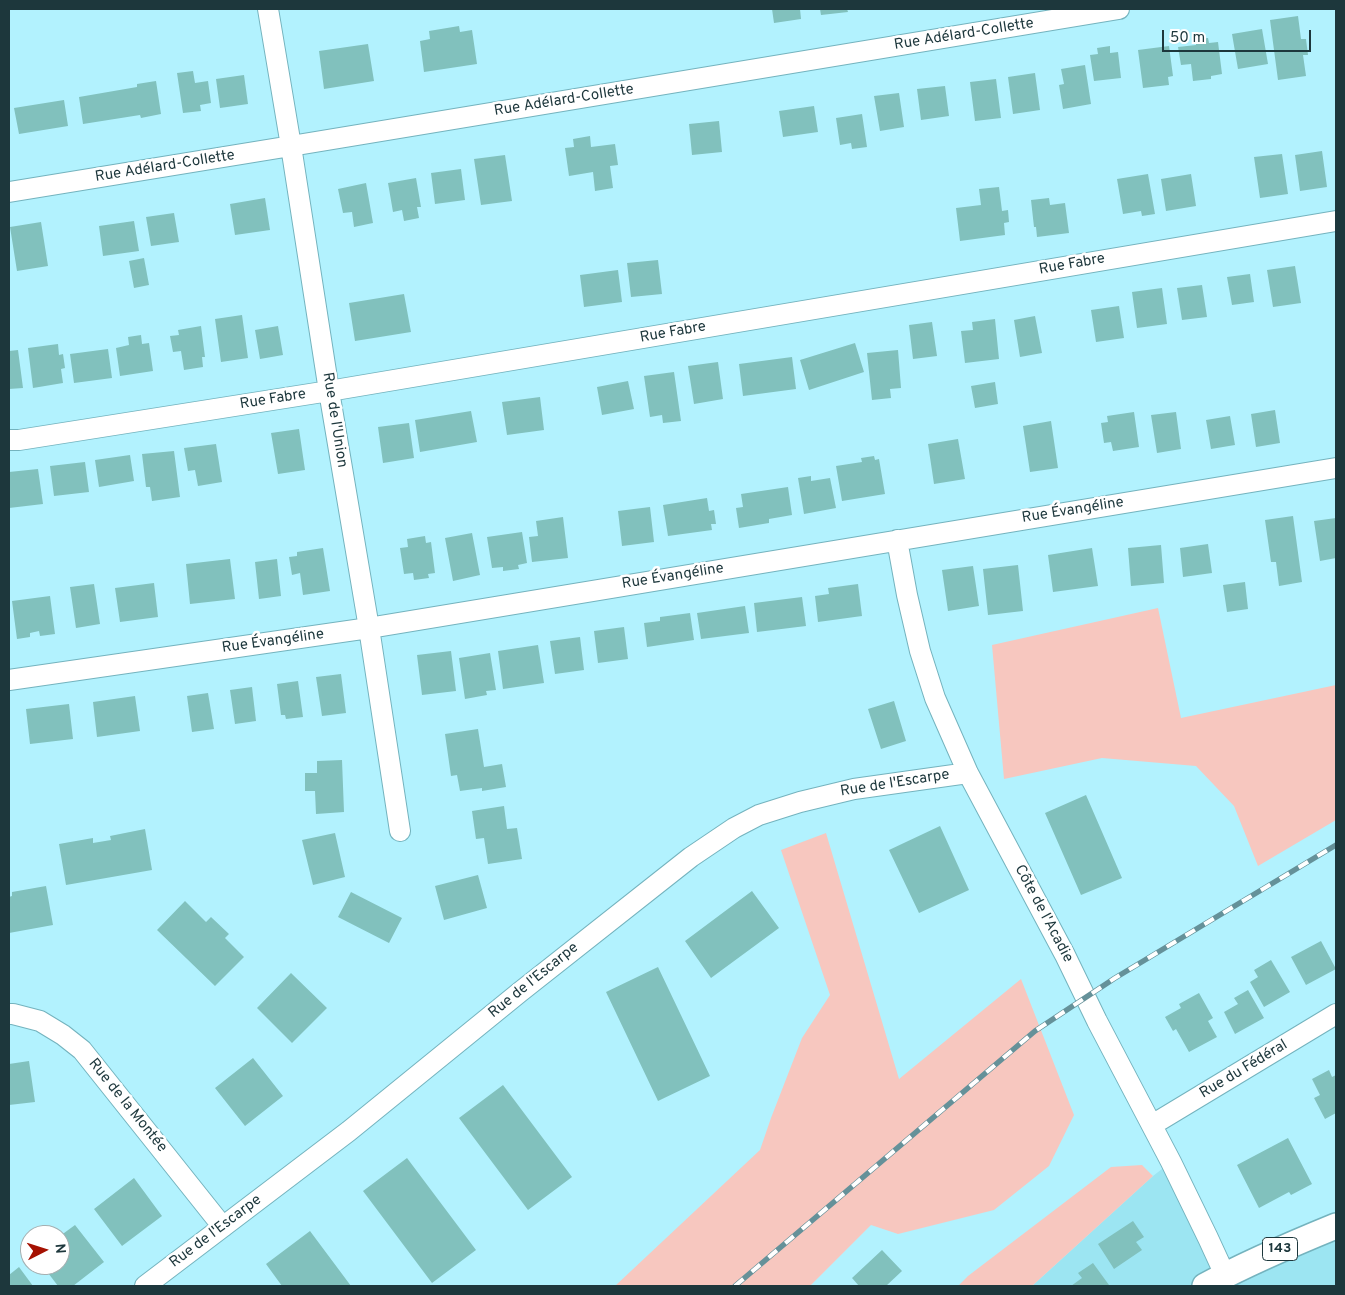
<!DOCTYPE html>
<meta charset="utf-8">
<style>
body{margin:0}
#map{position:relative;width:1345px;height:1295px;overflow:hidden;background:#b2f2fe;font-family:Overpass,sans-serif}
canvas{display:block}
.frame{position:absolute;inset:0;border:10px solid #1d373c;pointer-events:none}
.north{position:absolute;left:20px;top:1225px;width:50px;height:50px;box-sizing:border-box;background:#fff;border:1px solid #a5afb1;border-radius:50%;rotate:85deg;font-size:14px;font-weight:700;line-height:20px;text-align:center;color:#1d373c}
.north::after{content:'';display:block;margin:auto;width:18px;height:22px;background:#a51102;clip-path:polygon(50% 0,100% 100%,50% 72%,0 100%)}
.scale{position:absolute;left:1162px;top:30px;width:149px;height:22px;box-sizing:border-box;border:2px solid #1d373c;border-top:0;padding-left:6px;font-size:15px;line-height:18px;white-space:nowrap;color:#1d373c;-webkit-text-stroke:4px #fff;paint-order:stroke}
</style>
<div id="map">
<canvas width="1345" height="1295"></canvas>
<div class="frame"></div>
<div class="north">N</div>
<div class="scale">50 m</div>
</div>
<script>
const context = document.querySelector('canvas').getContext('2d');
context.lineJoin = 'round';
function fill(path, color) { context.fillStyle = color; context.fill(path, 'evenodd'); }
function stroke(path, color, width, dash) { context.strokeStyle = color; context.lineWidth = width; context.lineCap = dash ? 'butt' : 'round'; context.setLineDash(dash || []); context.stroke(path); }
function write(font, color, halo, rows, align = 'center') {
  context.font = font + ' Overpass,sans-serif'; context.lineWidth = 5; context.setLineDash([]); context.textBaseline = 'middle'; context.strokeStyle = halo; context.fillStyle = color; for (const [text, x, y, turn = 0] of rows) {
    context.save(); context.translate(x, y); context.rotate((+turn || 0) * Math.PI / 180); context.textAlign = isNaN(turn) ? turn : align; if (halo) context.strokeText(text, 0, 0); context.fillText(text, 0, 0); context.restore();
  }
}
fill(new Path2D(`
 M 1171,1162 L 1225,1275 L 1336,1226 L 1336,1286 L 1032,1286 L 1153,1176 Z`), '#9ce5f2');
fill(new Path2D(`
 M 1158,608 L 1181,718 L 1336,685 L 1336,820 L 1258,866 L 1234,806 L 1196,766 L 1102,758 L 1004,779 L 992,645 Z
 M 826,833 L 899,1079 L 1021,979 L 1074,1115 L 1049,1166 L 994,1210 L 898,1234 L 871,1225 L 810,1286 L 615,1286 L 760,1150 L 771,1118 L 802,1038 L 830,995 L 781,850 Z
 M 1142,1165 L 1153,1176 L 1032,1286 L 958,1286 L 968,1276 L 1111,1167 Z`), '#f7c7bf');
fill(new Path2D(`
 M 772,9 L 800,9 L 801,19 L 774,23 Z
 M 820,9 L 847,9 L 848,12 L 821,15 Z
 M 1298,16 L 1301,39 L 1306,39 L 1308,55 L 1303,55 L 1306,76 L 1278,80 L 1270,20 Z
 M 459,26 L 460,32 L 472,30 L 477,64 L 424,72 L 420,41 L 430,39 L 429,31 Z
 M 1262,29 L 1268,64 L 1238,69 L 1232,34 Z
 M 1208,38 L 1209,43 L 1218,42 L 1222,74 L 1211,76 L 1211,79 L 1193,81 L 1191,64 L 1181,65 L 1178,47 L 1196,45 L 1196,39 Z
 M 368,44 L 374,81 L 324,89 L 319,51 Z
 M 1110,46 L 1110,53 L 1118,52 L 1121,78 L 1094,81 L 1090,55 L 1098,54 L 1097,48 Z
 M 1169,46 L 1173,76 L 1168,77 L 1169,85 L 1143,88 L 1138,50 Z
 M 1085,65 L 1091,104 L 1063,109 L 1059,85 L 1064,84 L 1061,69 Z
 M 193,71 L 195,83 L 208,81 L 211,103 L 200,105 L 201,111 L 183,113 L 177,73 Z
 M 1035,73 L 1040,110 L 1013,114 L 1008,77 Z
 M 244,75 L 248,104 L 220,108 L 216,79 Z
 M 996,79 L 1001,118 L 975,121 L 970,82 Z
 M 156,81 L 161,114 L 141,118 L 140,115 L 83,124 L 79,97 L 137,87 L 137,84 Z
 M 945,86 L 949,116 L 921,120 L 917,89 Z
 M 899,93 L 904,127 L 880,131 L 874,96 Z
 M 64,100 L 68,126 L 19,134 L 14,108 Z
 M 814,106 L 818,132 L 783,137 L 779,111 Z
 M 862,114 L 867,147 L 852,149 L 851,143 L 840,145 L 836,118 Z
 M 719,121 L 722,152 L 692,155 L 689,124 Z
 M 590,136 L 591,147 L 615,144 L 618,165 L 610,166 L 613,188 L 595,191 L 593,172 L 569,176 L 565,148 L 574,147 L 573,139 Z
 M 1322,151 L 1327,187 L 1300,191 L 1295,155 Z
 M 1282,154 L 1288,194 L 1260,198 L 1254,157 Z
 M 505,155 L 512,201 L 481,205 L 474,159 Z
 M 461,169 L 465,200 L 435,204 L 431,173 Z
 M 1148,174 L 1155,214 L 1142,216 L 1141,211 L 1123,214 L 1117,179 Z
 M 1191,174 L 1196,206 L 1166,211 L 1161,179 Z
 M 416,178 L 421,207 L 417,207 L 419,218 L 404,221 L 402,210 L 393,212 L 388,183 Z
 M 366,183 L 373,223 L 354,227 L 352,212 L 343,213 L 338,189 Z
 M 999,187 L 1002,211 L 1008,210 L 1009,222 L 1004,223 L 1005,235 L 960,241 L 956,208 L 981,205 L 979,189 Z
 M 265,198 L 270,230 L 235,235 L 230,204 Z
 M 1049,198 L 1050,205 L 1065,203 L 1069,233 L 1037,237 L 1036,227 L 1034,227 L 1031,200 Z
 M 174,213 L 179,242 L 151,246 L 146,217 Z
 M 134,221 L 139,251 L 103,256 L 99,226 Z
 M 41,222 L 48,266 L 17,271 L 10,227 Z
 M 144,258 L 149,285 L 134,288 L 129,261 Z
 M 658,260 L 662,294 L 631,297 L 627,263 Z
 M 1295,266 L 1301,303 L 1273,307 L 1267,270 Z
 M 618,270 L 622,302 L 584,307 L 580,275 Z
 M 1250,274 L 1254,302 L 1232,305 L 1227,277 Z
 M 1202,285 L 1207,317 L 1182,320 L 1177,288 Z
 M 1162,288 L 1167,324 L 1137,328 L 1132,292 Z
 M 404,294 L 411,332 L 355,341 L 349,303 Z
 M 1119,306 L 1124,338 L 1096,342 L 1091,310 Z
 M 242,315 L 248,358 L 221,362 L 215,319 Z
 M 1035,316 L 1042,353 L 1020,357 L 1014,320 Z
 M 995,319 L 999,359 L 965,363 L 961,331 L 973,330 L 972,322 Z
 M 932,322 L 937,356 L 913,359 L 909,325 Z
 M 201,326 L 205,357 L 202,357 L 203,367 L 184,370 L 181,351 L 173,352 L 170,336 L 179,335 L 178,330 Z
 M 278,326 L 283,355 L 260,359 L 255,330 Z
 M 141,335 L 142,344 L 149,343 L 153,371 L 120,376 L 116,348 L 129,345 L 128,337 Z
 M 855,343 L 864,372 L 809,390 L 800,360 Z
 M 58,344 L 59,355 L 63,354 L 65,368 L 61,369 L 63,383 L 33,388 L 28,348 Z
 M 108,349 L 112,378 L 74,383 L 70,354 Z
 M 18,350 L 23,388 L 9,389 L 9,351 Z
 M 898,350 L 901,388 L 890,389 L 891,398 L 872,400 L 867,353 Z
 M 792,357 L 796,389 L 743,396 L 739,364 Z
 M 718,362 L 723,399 L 694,404 L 688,366 Z
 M 674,372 L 681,421 L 663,423 L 662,415 L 650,417 L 644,376 Z
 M 628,381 L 634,409 L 602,415 L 597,387 Z
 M 995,382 L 998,404 L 975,408 L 971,386 Z
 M 540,397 L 544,430 L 507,435 L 502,402 Z
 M 1275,410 L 1280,443 L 1256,447 L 1251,414 Z
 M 471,411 L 477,442 L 420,452 L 415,420 Z
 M 1134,412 L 1139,447 L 1113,451 L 1111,442 L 1104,443 L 1101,423 L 1108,422 L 1107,416 Z
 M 1176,412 L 1181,449 L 1157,453 L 1151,415 Z
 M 1230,416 L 1235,445 L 1211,449 L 1206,420 Z
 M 1051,421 L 1058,468 L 1030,472 L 1023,426 Z
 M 409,423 L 414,458 L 383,463 L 378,427 Z
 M 299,429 L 305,470 L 278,474 L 271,433 Z
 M 958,439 L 965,479 L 934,484 L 928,444 Z
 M 216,444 L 222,482 L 198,486 L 195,470 L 188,471 L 184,448 Z
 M 174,451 L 180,497 L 152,501 L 150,487 L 146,487 L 142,454 Z
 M 130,455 L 134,481 L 99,487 L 95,460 Z
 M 874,456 L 875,460 L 879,459 L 885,494 L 842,501 L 836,466 L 862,462 L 861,458 Z
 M 85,462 L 89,492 L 54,496 L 50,466 Z
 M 38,469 L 43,504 L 9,508 L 9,472 Z
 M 811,476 L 811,481 L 830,478 L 836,508 L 804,514 L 798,478 Z
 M 788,487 L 792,515 L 769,519 L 769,523 L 739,528 L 736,508 L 743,507 L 741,494 Z
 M 707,498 L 709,511 L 714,510 L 716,524 L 711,524 L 712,530 L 668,536 L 663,505 Z
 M 650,507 L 654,542 L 622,546 L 618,511 Z
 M 1293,516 L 1302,582 L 1279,586 L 1276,562 L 1271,562 L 1265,520 Z
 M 563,517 L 568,558 L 532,562 L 529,537 L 538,536 L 536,521 Z
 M 1336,518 L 1336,558 L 1320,561 L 1314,521 Z
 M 522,532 L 527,563 L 518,565 L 519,569 L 503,571 L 503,567 L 492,568 L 487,537 Z
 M 472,533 L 480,575 L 453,581 L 445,538 Z
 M 425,536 L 426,543 L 431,542 L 435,573 L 428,574 L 429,578 L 414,580 L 413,573 L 404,574 L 400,548 L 408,547 L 407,539 Z
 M 1208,544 L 1212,573 L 1183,577 L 1180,548 Z
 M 1161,545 L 1164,583 L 1131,586 L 1128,548 Z
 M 323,548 L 330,591 L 303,595 L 300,573 L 292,575 L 289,557 L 297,556 L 297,552 Z
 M 1092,548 L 1098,586 L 1053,592 L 1048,555 Z
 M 230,559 L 235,599 L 190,604 L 186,564 Z
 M 277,559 L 281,596 L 259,599 L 255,562 Z
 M 1018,565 L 1023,611 L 988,615 L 983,569 Z
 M 973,566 L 979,606 L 948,611 L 942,570 Z
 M 1245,582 L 1248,609 L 1227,612 L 1223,585 Z
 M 154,583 L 158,617 L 120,622 L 115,588 Z
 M 94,584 L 100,624 L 76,628 L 70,587 Z
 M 858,584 L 862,616 L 818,622 L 815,596 L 829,594 L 828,588 Z
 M 50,596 L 55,634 L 40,636 L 39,631 L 30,633 L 30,637 L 17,639 L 12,601 Z
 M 802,597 L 806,626 L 757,632 L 754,603 Z
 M 745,606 L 749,633 L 701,639 L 697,613 Z
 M 690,613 L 694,640 L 647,647 L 644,623 L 660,621 L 660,617 Z
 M 624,627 L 628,659 L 598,663 L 594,631 Z
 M 580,637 L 584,670 L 555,674 L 550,641 Z
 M 538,645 L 544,683 L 503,689 L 498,651 Z
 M 451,651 L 456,691 L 422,695 L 417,655 Z
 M 490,653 L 496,690 L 486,691 L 487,695 L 465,699 L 459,658 Z
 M 341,674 L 346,713 L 322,716 L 316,677 Z
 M 298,681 L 303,717 L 286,719 L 285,715 L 281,715 L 277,684 Z
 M 252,687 L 256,721 L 235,724 L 230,690 Z
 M 208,693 L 214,729 L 192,732 L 187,696 Z
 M 135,696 L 140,731 L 97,737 L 93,702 Z
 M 894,701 L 906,741 L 881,749 L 868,709 Z
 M 69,704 L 73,739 L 30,744 L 26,709 Z
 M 478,729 L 484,767 L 502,764 L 506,787 L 482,791 L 482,788 L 460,791 L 457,775 L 451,776 L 445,734 Z
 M 342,760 L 344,812 L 316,814 L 315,791 L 305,791 L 305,773 L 317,773 L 317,761 Z
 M 1086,795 L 1122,878 L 1081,895 L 1045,813 Z
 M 504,806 L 507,829 L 517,828 L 522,859 L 488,864 L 484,838 L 476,839 L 472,811 Z
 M 940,826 L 969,890 L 919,913 L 889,850 Z
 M 145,829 L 152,870 L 66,885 L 59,844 L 93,838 L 93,843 L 111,840 L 110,836 Z
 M 335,833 L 345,877 L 313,885 L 302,840 Z
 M 478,875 L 487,908 L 444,920 L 435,886 Z
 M 46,886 L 53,925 L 9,933 L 9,897 L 12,896 L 12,892 Z
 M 752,891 L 779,928 L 711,978 L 685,941 Z
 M 351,892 L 402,918 L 389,943 L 338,917 Z
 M 185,901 L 206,922 L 211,917 L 229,934 L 225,938 L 244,957 L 215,986 L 157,930 Z
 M 1321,941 L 1336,969 L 1306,985 L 1291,957 Z
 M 1271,960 L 1290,992 L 1264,1007 L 1250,982 L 1258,977 L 1254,970 Z
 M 658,967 L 710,1076 L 658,1101 L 606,992 Z
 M 291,973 L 327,1008 L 292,1043 L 257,1008 Z
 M 1248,990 L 1264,1018 L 1235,1034 L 1224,1012 L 1238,1004 L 1234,998 Z
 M 1199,993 L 1213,1018 L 1208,1021 L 1217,1037 L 1189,1052 L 1176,1029 L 1173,1031 L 1165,1017 L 1181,1008 L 1179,1004 Z
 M 253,1058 L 283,1096 L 245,1126 L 215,1088 Z
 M 29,1061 L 35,1102 L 9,1105 L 9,1064 Z
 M 1329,1070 L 1332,1077 L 1336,1075 L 1336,1113 L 1325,1119 L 1314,1098 L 1320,1095 L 1312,1079 Z
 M 503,1085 L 572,1177 L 528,1210 L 459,1118 Z
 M 1288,1138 L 1312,1184 L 1291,1195 L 1289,1192 L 1259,1208 L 1237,1165 Z
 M 407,1158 L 476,1250 L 432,1283 L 363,1191 Z
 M 134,1178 L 162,1216 L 122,1246 L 94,1209 Z
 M 1133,1221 L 1144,1237 L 1136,1242 L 1142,1250 L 1114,1269 L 1098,1244 Z
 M 75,1225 L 104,1262 L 73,1286 L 58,1286 L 42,1265 L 60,1265 L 60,1236 Z
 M 310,1231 L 351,1286 L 282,1286 L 266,1264 Z
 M 882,1250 L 902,1271 L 886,1286 L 859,1286 L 852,1278 Z
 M 1093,1263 L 1109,1285 L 1071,1286 L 1082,1278 L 1078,1273 Z
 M 19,1267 L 33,1286 L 9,1286 L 9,1275 Z`), '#81c1bd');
const minor = new Path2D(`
 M 268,9 L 291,146 L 329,391 L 369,628 L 400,831
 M 9,192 L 291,146 L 1119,9
 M 9,440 L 19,440 L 329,391 L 1336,221
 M 897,540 L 907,595 L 920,651 L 935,698 L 968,773 L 1065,955 L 1097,1021 L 1171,1162 L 1208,1238 L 1225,1275
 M 9,680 L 369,628 L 1336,468
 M 9,1014 L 13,1014 L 40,1021 L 63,1035 L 82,1050 L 223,1227
 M 1152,1125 L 1336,1014
 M 145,1286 L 349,1131 L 520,992 L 691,857 L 734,828 L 759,815 L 800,802 L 854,789 L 968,773`);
const major = new Path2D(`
 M 1205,1286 C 1247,1263 1292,1244 1336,1226`);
stroke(minor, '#74b3be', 22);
stroke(major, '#74b3be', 28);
stroke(minor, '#fff', 20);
stroke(major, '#fff', 25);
const rail = new Path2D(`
 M 735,1286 L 1035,1031 L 1115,978 L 1336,845`);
stroke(rail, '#659199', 5.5);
stroke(rail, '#fff', 4, [11]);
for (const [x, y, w] of [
 [1280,1249,35]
]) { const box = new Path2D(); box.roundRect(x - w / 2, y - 11.5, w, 23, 4); context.fillStyle = '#fff'; context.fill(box); stroke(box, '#1d373c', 1); }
write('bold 14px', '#1d373c', null, [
 ["143",1280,1249]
]);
write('15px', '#1d373c', '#fff', [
 ["Rue Adélard-Collette",964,35,-9],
 ["Rue Adélard-Collette",564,101,-9],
 ["Rue Adélard-Collette",165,167,-9],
 ["Rue Fabre",1072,265,-10],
 ["Rue Fabre",673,333,-10],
 ["Rue Fabre",273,400,-9],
 ["Rue de l'Union",334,420,81],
 ["Rue Évangéline",1073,511,-9],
 ["Rue Évangéline",673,577,-9],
 ["Rue Évangéline",273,642,-8],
 ["Rue de l'Escarpe",895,784,-9],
 ["Côte de l'Acadie",1043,914,62],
 ["Rue de l'Escarpe",534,981,-39],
 ["Rue du Fédéral",1244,1070,-31],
 ["Rue de la Montée",127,1106,51],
 ["Rue de l'Escarpe",216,1232,-37]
]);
</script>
